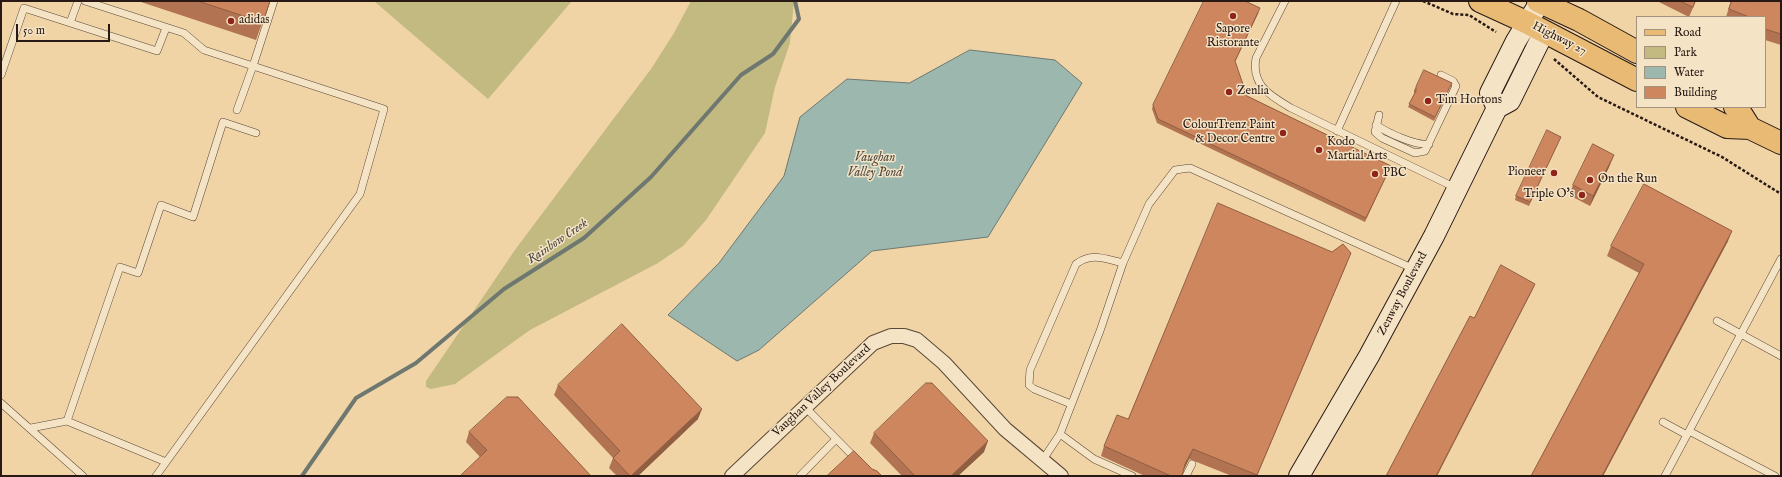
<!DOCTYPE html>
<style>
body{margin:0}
#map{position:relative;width:1782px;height:477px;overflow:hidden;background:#f0d4a6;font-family:"IM FELL English",serif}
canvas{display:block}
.frame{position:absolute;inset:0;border:2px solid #281914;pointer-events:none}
.legend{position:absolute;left:1636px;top:16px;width:130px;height:92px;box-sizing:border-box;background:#f5e3c5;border:1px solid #a3927e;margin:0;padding:5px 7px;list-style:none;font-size:12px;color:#281914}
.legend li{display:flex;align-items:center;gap:8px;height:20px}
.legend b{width:20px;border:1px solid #a3927e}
.scale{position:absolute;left:16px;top:24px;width:94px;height:18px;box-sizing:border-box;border:2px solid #281914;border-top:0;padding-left:5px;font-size:12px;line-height:14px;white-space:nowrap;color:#281914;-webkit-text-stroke:3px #f5e3c5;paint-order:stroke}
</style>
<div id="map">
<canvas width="1782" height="477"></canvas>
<div class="frame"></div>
<ul class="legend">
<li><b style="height:5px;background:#e8ba73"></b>Road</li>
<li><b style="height:11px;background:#c2ba81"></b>Park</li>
<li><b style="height:11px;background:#9cb7ae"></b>Water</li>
<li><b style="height:11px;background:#ce865e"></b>Building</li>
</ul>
<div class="scale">50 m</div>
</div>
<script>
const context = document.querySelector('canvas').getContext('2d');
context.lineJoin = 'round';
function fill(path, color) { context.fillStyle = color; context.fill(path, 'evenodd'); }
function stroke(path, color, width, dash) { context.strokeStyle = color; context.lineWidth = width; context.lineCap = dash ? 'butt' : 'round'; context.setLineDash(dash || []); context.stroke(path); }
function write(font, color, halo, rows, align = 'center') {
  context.font = font + ' "IM FELL English",serif'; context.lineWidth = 3; context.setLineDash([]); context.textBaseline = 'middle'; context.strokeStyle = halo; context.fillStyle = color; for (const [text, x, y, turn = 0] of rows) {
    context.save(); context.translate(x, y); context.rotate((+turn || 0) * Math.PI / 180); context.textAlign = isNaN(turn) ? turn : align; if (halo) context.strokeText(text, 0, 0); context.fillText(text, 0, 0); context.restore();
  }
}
fill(new Path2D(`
 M 374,1 L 572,1 L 488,99 Z
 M 691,1 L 794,1 L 790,43 L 775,87 L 765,133 L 706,220 L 683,246 L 658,263 L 530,330 L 455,384 L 431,389 L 426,387 L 426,381 L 517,247 L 651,69 L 674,33 Z`), '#c2ba81');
const water = new Path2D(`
 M 970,50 L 1055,60 L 1082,83 L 988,237 L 872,251 L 759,350 L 737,361 L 668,315 L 719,263 L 784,176 L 800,117 L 847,79 L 909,83 Z`);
fill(water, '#9cb7ae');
stroke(water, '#6e7870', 1);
stroke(new Path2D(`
 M 302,476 L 356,398 L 416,363 L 504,289 L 584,238 L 651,177 L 741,75 L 773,54 L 799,19 L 795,1`), '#6e7870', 4);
const lane = new Path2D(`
 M 85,1 L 184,33 L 204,50 L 253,66 L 274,1
 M 1285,1 L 1256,58 C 1251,86 1271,96 1291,108 L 1456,188
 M 70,23 L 78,1
 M 1,75 L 24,8 L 157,51 L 166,28
 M 1379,115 L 1375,132 L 1382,138 L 1415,153 L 1425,151 L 1456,86 L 1453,81 L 1441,75
 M 1376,125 C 1388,133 1416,146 1429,144
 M 1337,131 L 1396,1
 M 1717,321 L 1781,356
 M 1,403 L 83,476
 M 1071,404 L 1034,389 L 1029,385 L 1030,370 L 1076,264 C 1092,252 1105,259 1123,263
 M 805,407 L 857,460
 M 67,421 L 120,267 L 138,273 L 161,205 L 193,217 L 223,122 L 256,133
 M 1663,422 L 1687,435
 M 31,428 L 67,421 L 166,462
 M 1689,431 L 1775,476
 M 1060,434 L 1094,459 L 1132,476
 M 1042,461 L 1060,434 L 1100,331 L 1123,263 L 1149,204 L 1175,170 L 1190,168 L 1414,269
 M 156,476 L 360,194 L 384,109 L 253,66 L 237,110
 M 800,476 L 836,439
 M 1186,476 L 1192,464
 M 1665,476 L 1781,259`);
const street = new Path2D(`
 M 732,476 L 873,343 L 891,336 L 904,336 L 917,340 L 944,363 L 1005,429 L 1061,476`);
const secondary = new Path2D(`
 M 1497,108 L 1490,93 L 1516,41 L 1540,2
 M 1299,476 L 1369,356 L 1434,236 L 1497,108 L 1510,101 L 1544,32`);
const primary = new Path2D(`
 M 1480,1 L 1528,23 L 1637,80
 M 1538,1 L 1579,20 L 1637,52
 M 1687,107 L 1727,127 L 1750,128 L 1781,143
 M 1735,107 L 1738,109 L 1750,128`);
stroke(lane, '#5a4838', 8);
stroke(street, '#5a4838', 16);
stroke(secondary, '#281914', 22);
stroke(primary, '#281914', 24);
stroke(new Path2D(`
 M 1423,1 L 1453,14 L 1469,15 L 1496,32
 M 1554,59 L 1598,97 L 1722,157 L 1781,194`), '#281914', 2.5, [3, 2]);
stroke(lane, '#f5e3c5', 7);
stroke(street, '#f5e3c5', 14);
stroke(secondary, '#f5e3c5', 20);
stroke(primary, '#e8ba73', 22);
fill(new Path2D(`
 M 138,1 L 270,1 L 256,40 Z
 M 1657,1 L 1696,1 L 1689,17 Z
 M 1731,1 L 1781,1 L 1781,45 L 1765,40 L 1765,17 L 1726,17 Z
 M 1259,12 L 1235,62 L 1247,96 L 1391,166 L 1365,222 L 1157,123 L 1152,109 L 1153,105 Z
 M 1452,83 L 1434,121 L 1408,107 L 1414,94 L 1414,90 L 1416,87 Z
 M 1559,140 L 1529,206 L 1515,200 L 1516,196 Z
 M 1610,165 L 1590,206 L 1569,195 L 1573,185 Z
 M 1728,241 L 1603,476 L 1531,476 L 1639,273 L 1607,256 L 1611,246 Z
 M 1347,263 L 1257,476 L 1232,476 L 1189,459 L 1183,470 L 1182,476 L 1145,476 L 1101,456 L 1104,446 L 1128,419 Z
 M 558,385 L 698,419 L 638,476 L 617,476 L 609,468 L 613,458 L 554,395 Z
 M 469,432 L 591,476 L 480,457 L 466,442 Z
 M 874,433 L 984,452 L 958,476 L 902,476 L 870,443 Z`), '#b17351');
fill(new Path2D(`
 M 1614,155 L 1610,165 L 1590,206 L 1593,196 Z
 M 1732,231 L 1728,241 L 1603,476 L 1602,476 Z
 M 1351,253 L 1347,263 L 1256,476 Z
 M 1535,284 L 1532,291 L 1437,476 L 1436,476 Z
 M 702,409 L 698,419 L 638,476 L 631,476 Z
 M 988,441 L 984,452 L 958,476 L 951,476 Z
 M 1193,449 L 1189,459 L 1182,474 L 1185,464 Z`), '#905e42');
const building = new Path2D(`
 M 198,1 L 270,1 L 263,22 Z
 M 1204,1 L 1245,1 L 1260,8 L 1235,61 L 1247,96 L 1391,166 L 1366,218 L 1158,119 L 1153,105 Z
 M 1680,1 L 1695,1 L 1693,7 Z
 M 1732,1 L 1747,1 L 1749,2 L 1750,1 L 1781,1 L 1781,34 L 1765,29 L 1765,17 L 1749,17 L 1729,9 Z
 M 1424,70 L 1452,83 L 1435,117 L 1409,104 L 1416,91 L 1416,87 Z
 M 1547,130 L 1561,137 L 1530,202 L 1516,196 Z
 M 1593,144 L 1614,155 L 1593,196 L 1573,185 Z
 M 1644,184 L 1732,231 L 1602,476 L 1531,476 L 1644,264 L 1611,246 Z
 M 1218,203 L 1332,252 L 1343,244 L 1351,253 L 1257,475 L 1193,449 L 1185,464 L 1182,476 L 1171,476 L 1104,446 L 1117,415 L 1128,419 Z
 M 1501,265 L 1535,284 L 1436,476 L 1386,476 L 1470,316 L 1474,318 Z
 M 622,324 L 702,409 L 631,476 L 630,476 L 613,458 L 620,451 L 558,385 Z
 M 926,383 L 932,383 L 988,441 L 951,476 L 915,476 L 874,433 Z
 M 507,397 L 518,397 L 591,476 L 460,476 L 487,450 L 469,432 Z
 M 854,451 L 872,469 L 877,471 L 882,476 L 827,476 Z`);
fill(building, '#ce865e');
stroke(building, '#905e42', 1);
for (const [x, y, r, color] of [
 [1233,16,4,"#8f2418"],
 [231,21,4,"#8f2418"],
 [1229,92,4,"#8f2418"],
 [1428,101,4,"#8f2418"],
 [1283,133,4,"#8f2418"],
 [1319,150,4,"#8f2418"],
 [1554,173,4,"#8f2418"],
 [1375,174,4,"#8f2418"],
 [1590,180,4,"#8f2418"],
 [1582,195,4,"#8f2418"]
]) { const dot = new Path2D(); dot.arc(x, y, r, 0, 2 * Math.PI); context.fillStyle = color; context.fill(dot); stroke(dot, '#f5e3c5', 1.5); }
write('12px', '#281914', '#f5e3c5', [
 ["adidas",239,21],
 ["Sapore",1233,30,"center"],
 ["Ristorante",1233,44,"center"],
 ["Zenlia",1237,92],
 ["Tim Hortons",1436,101],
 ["ColourTrenz Paint",1275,126,"right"],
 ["& Decor Centre",1275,140,"right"],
 ["Kodo",1327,143],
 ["Martial Arts",1327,157],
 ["Pioneer",1546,173,"right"],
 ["PBC",1383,174],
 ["On the Run",1598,180],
 ["Triple O's",1574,195,"right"]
], 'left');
write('12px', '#281914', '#f5e3c5', [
 ["Highway 27",1559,39,27],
 ["Zenway Boulevard",1403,294,-62],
 ["Vaughan Valley Boulevard",822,391,-43]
]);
write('italic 13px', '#4b4842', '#f5e3c5', [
 ["Vaughan",875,158],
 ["Valley Pond",875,173],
 ["Rainbow Creek",558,242,-34]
]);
</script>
